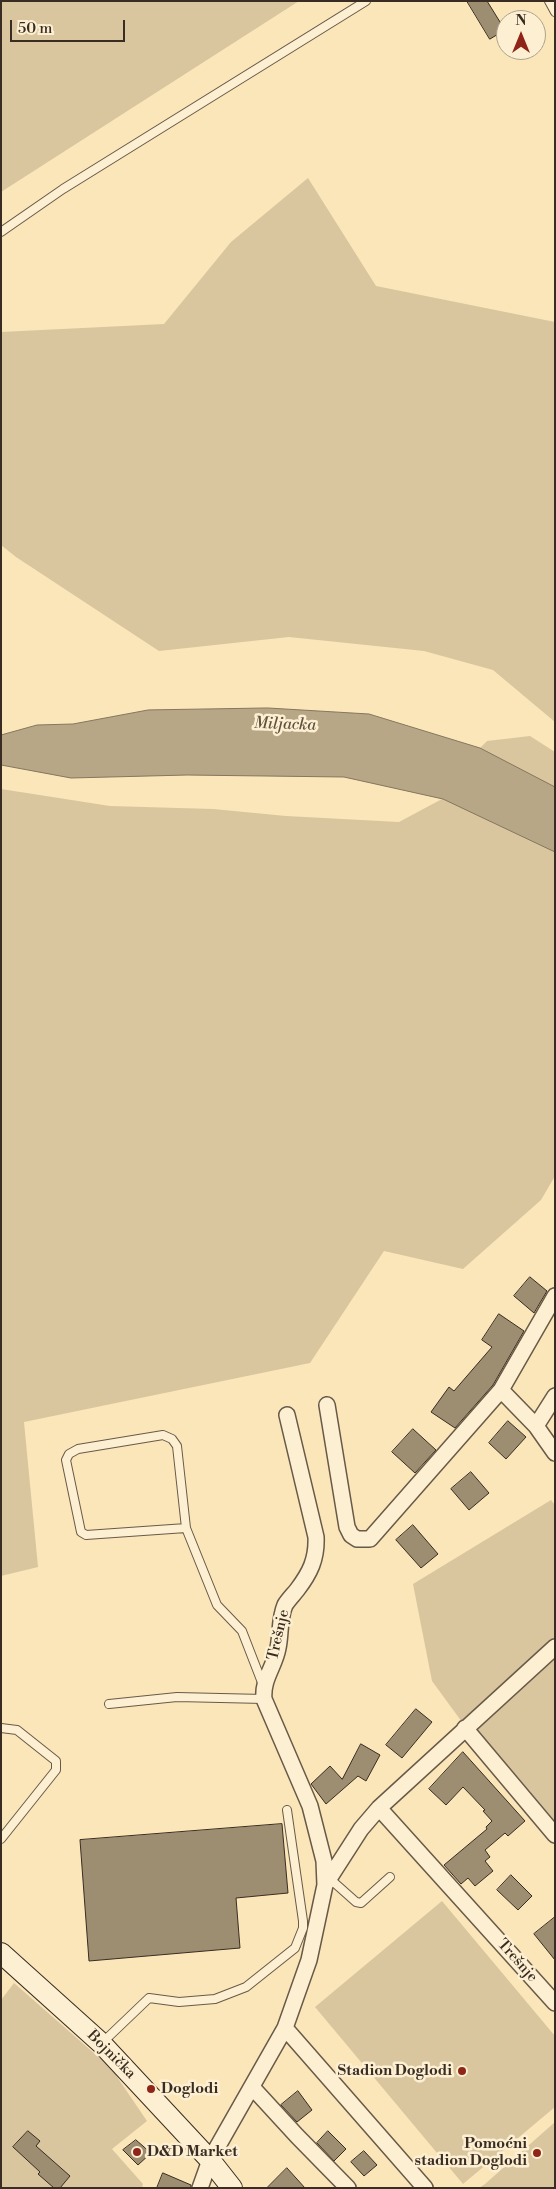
<!DOCTYPE html>
<meta charset="utf-8">
<style>
body{margin:0}
#map{position:relative;width:556px;height:2189px;overflow:hidden;background:#fae6b9;font-family:"Libre Bodoni",serif}
canvas{display:block}
.frame{position:absolute;inset:0;border:2px solid #392c22;pointer-events:none}
.north{position:absolute;left:496px;top:10px;width:50px;height:50px;box-sizing:border-box;background:#fcefd2;border:1px solid #aea18c;border-radius:50%;rotate:0deg;font-size:14px;font-weight:700;line-height:20px;text-align:center;color:#392c22}
.north::after{content:'';display:block;margin:auto;width:18px;height:22px;background:#8f2418;clip-path:polygon(50% 0,100% 100%,50% 72%,0 100%)}
.scale{position:absolute;left:10px;top:20px;width:115px;height:22px;box-sizing:border-box;border:2px solid #392c22;border-top:0;padding-left:6px;font-size:15px;line-height:18px;white-space:nowrap;color:#392c22;-webkit-text-stroke:4px #fcefd2;paint-order:stroke}
</style>
<div id="map">
<canvas width="556" height="2189"></canvas>
<div class="frame"></div>
<div class="north">N</div>
<div class="scale">50 m</div>
</div>
<script>
const context = document.querySelector('canvas').getContext('2d');
context.lineJoin = 'round';
function fill(path, color) { context.fillStyle = color; context.fill(path, 'evenodd'); }
function stroke(path, color, width, dash) { context.strokeStyle = color; context.lineWidth = width; context.lineCap = dash ? 'butt' : 'round'; context.setLineDash(dash || []); context.stroke(path); }
function write(font, color, halo, rows, align = 'center') {
  context.font = font + ' "Libre Bodoni",serif'; context.lineWidth = 5; context.setLineDash([]); context.textBaseline = 'middle'; context.strokeStyle = halo; context.fillStyle = color; for (const [text, x, y, turn = 0] of rows) {
    context.save(); context.translate(x, y); context.rotate((+turn || 0) * Math.PI / 180); context.textAlign = isNaN(turn) ? turn : align; if (halo) context.strokeText(text, 0, 0); context.fillText(text, 0, 0); context.restore();
  }
}
fill(new Path2D(`
 M 1,1 L 299,1 L 1,192 Z
 M 308,178 L 376,286 L 555,322 L 555,722 L 493,670 L 424,651 L 289,637 L 159,651 L 16,557 L 1,545 L 1,332 L 164,324 L 231,242 Z
 M 530,736 L 555,752 L 555,1176 L 541,1200 L 463,1269 L 384,1251 L 310,1363 L 24,1422 L 38,1567 L 1,1576 L 1,789 L 110,806 L 213,809 L 286,816 L 399,822 L 442,799 L 344,777 L 187,775 L 71,778 L 32,771 L 456,772 L 487,741 Z
 M 551,1500 L 555,1505 L 555,1826 L 462,1722 L 432,1681 L 413,1584 Z
 M 442,1901 L 555,2036 L 555,2107 L 463,2184 L 315,2007 Z
 M 14,1983 L 111,2068 L 147,2121 L 112,2149 L 143,2184 L 142,2188 L 1,2188 L 1,2000 Z
 M 555,2122 L 555,2188 L 479,2188 L 485,2184 Z`), '#d9c69f');
const water = new Path2D(`
 M 268,708 L 369,714 L 480,748 L 555,787 L 555,852 L 443,799 L 344,777 L 187,775 L 71,778 L 1,765 L 1,735 L 37,725 L 73,724 L 148,710 Z`);
fill(water, '#b8a786');
stroke(water, '#85765e', 1);
const building = new Path2D(`
 M 467,1 L 487,1 L 505,30 L 490,39 Z
 M 530,1277 L 547,1291 L 534,1313 L 514,1296 Z
 M 499,1314 L 524,1331 L 493,1385 L 455,1428 L 431,1412 L 449,1387 L 454,1391 L 492,1347 L 482,1340 Z
 M 508,1421 L 526,1437 L 506,1459 L 489,1443 Z
 M 413,1429 L 436,1450 L 415,1473 L 392,1452 Z
 M 471,1472 L 489,1493 L 469,1510 L 451,1489 Z
 M 413,1525 L 438,1554 L 421,1568 L 396,1540 Z
 M 416,1709 L 432,1722 L 402,1758 L 386,1745 Z
 M 361,1744 L 380,1755 L 366,1781 L 358,1776 L 326,1804 L 311,1784 L 330,1766 L 342,1779 Z
 M 463,1752 L 525,1821 L 508,1836 L 505,1833 L 485,1850 L 490,1857 L 485,1861 L 493,1871 L 475,1886 L 468,1878 L 461,1884 L 444,1865 L 487,1829 L 486,1827 L 492,1821 L 483,1811 L 485,1810 L 463,1787 L 446,1805 L 429,1789 Z
 M 282,1824 L 288,1893 L 236,1898 L 240,1948 L 89,1961 L 80,1840 Z
 M 511,1875 L 532,1896 L 518,1910 L 497,1890 Z
 M 555,1917 L 555,1960 L 534,1934 Z
 M 298,2091 L 312,2110 L 297,2122 L 281,2105 Z
 M 28,2131 L 40,2141 L 36,2146 L 70,2176 L 60,2188 L 54,2188 L 38,2174 L 40,2172 L 13,2147 Z
 M 328,2131 L 346,2149 L 334,2161 L 317,2143 Z
 M 136,2140 L 151,2153 L 138,2165 L 123,2150 Z
 M 364,2151 L 377,2165 L 364,2176 L 351,2162 Z
 M 287,2168 L 305,2188 L 267,2188 Z
 M 163,2173 L 191,2185 L 191,2188 L 157,2188 Z`);
fill(building, '#9d8d71');
stroke(building, '#392c22', 1);
const lane = new Path2D(`
 M 549,1 L 555,12
 M 1,232 L 63,189 L 366,1
 M 186,1528 L 86,1535 L 81,1532 L 66,1460 L 69,1454 L 78,1449 L 163,1435 L 172,1439 L 177,1446 L 186,1528 L 217,1605 L 242,1631 L 263,1685
 M 109,1704 L 177,1697 L 264,1699
 M 1,1728 L 17,1730 L 56,1761 L 56,1770 L 1,1839
 M 329,1878 L 356,1902 L 361,1903 L 390,1877
 M 103,2042 L 149,1998 L 179,2002 L 215,1999 L 246,1987 L 295,1948 L 303,1928 L 303,1921 L 287,1810`);
const street = new Path2D(`
 M 501,1390 L 555,1296
 M 327,1405 L 347,1527 L 351,1535 L 357,1539 L 370,1539 L 501,1390 L 536,1426 L 555,1453
 M 536,1426 L 555,1396
 M 465,1728 L 555,1835
 M 379,1808 L 555,2003
 M 325,1885 L 361,1829 L 379,1808 L 555,1647
 M 285,2028 L 425,2188
 M 252,2087 L 297,2136 L 348,2188
 M 200,2188 L 210,2160 L 285,2028 L 309,1960 L 325,1885 L 324,1861 L 310,1806 L 264,1699 C 262,1679 275,1666 278,1648 C 281,1634 279,1619 285,1605 C 288,1600 293,1595 297,1590 C 310,1573 317,1559 316,1537 L 287,1415`);
const secondary = new Path2D(`
 M 1,1953 L 101,2043 L 210,2160 L 232,2188`);
stroke(lane, '#695a48', 10);
stroke(street, '#695a48', 18);
stroke(secondary, '#392c22', 22);
stroke(lane, '#fcefd2', 8);
stroke(street, '#fcefd2', 15);
stroke(secondary, '#fcefd2', 20);
for (const [x, y, r, color] of [
 [462,2071,5,"#8f2418"],
 [151,2089,5,"#8f2418"],
 [137,2152,5,"#8f2418"],
 [537,2153,5,"#8f2418"]
]) { const dot = new Path2D(); dot.arc(x, y, r, 0, 2 * Math.PI); context.fillStyle = color; context.fill(dot); stroke(dot, '#fcefd2', 2); }
write('15px', '#392c22', '#fcefd2', [
 ["Trešnje",279,1635,-77],
 ["Trešnje",517,1961,48],
 ["Bojnička",111,2055,45]
]);
write('bold 15px', '#392c22', '#fcefd2', [
 ["Stadion Doglodi",452,2071],
 ["Doglodi",161,2089,"left"],
 ["Pomoćni",527,2144],
 ["stadion Doglodi",527,2161],
 ["D&D Market",147,2152,"left"]
], 'right');
write('italic 16px', '#5f5140', '#fcefd2', [
 ["Miljacka",285,725,2]
]);
</script>
